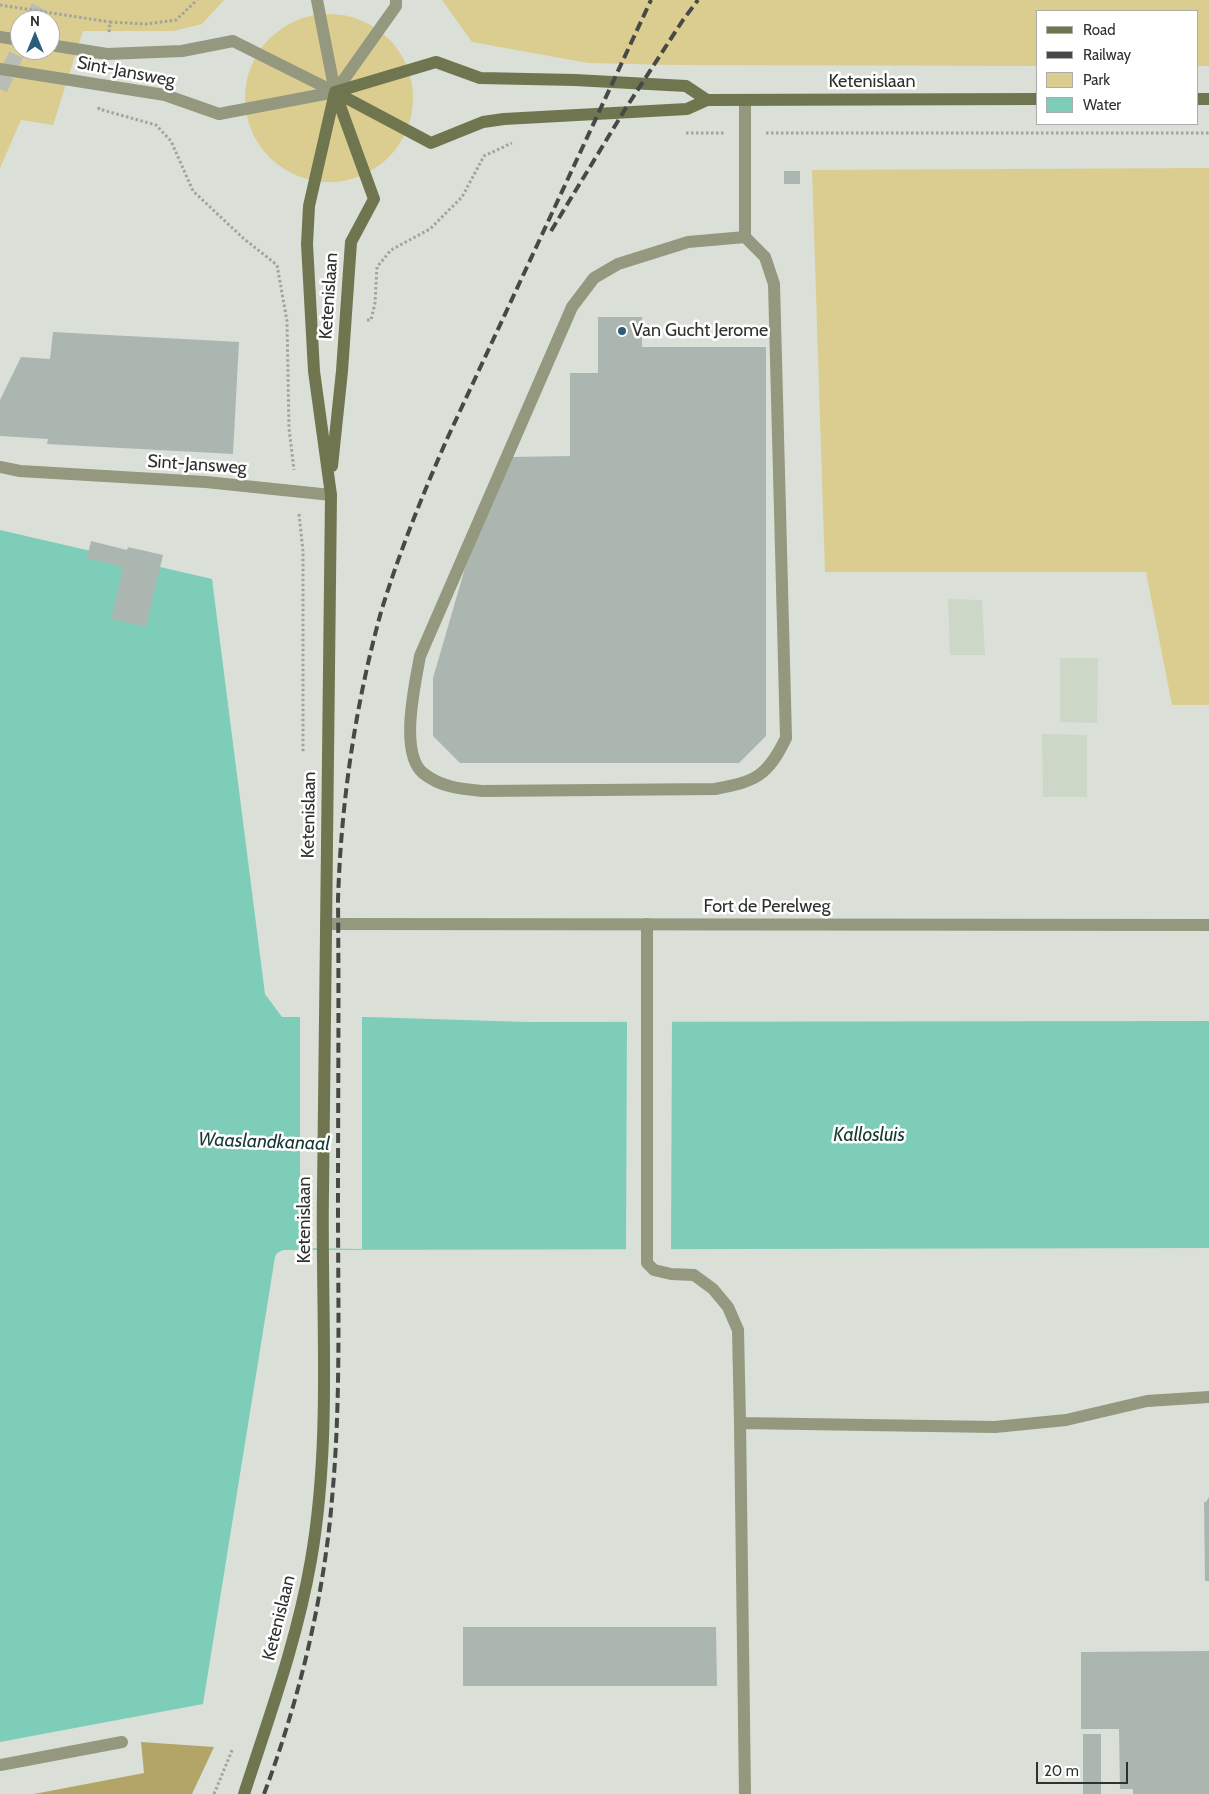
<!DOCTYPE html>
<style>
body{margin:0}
#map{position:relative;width:1209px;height:1794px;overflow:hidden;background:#dae0d7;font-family:Cabin,sans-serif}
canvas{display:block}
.legend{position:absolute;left:1036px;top:10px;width:162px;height:115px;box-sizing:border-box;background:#fff;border:1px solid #acadab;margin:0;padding:6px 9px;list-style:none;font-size:15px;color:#2f312e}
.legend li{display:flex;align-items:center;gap:10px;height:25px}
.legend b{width:25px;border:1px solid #acadab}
.north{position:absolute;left:10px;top:10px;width:50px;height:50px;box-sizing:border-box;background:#fff;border:1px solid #acadab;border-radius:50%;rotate:0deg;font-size:14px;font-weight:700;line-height:20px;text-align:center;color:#2f312e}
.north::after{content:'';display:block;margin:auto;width:18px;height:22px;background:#2a5d7a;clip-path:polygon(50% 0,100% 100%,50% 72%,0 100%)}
.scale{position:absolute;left:1036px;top:1762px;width:92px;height:22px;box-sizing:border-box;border:2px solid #2f312e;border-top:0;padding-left:6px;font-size:15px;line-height:18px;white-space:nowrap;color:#2f312e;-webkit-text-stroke:4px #fff;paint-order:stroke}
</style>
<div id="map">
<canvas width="1209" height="1794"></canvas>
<ul class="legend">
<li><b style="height:6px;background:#6f764f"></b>Road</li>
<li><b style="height:6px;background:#464945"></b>Railway</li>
<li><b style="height:14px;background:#dbcd8f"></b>Park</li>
<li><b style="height:14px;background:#7dcdb9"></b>Water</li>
</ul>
<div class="north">N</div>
<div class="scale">20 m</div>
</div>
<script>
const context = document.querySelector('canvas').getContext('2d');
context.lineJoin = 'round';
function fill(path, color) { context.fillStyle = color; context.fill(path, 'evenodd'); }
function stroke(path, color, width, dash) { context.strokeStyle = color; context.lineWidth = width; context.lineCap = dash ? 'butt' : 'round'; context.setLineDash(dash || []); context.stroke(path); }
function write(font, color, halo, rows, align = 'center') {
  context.font = font + ' Cabin,sans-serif'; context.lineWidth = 5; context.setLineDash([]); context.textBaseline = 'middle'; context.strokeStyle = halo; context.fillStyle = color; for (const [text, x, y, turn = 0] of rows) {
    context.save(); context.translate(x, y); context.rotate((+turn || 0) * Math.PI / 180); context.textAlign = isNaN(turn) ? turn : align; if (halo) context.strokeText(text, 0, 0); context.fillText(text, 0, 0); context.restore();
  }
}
fill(new Path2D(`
 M 948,599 L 982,600 L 985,655 L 950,655 Z
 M 1060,658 L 1098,658 L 1097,723 L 1060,722 Z
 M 1042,734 L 1087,735 L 1087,797 L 1043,797 Z`), '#ccd7c7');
fill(new Path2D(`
 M 0,0 L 224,0 L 202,24 L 174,31 L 83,31 L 53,125 L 21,120 L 0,168 ZM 20,20 L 50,20 L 50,50 L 20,50 Z
 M 442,0 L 1209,0 L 1209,66 L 1198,66 L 1198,11 L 1038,11 L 1038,66 L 673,65 L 588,63 L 472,42 Z
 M245 98a84 84 0 1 1 168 0a84 84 0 1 1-168 0Z
 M 1209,168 L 1209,705 L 1172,705 L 1146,572 L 825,572 L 812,170 Z`), '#dbcd8f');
fill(new Path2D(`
 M 141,1742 L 214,1747 L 192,1794 L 34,1794 L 144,1773 Z`), '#b3a567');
fill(new Path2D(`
 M 0,530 L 212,579 L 265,994 L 282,1017 L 366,1017 L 528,1022 L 1209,1021 L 1209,1248 L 283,1250 L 277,1253 L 275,1257 L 203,1704 L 0,1742 Z`), '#7dcdb9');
fill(new Path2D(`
 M 300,1014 L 362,1014 L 362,1249 L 300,1248 Z
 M 627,1019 L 672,1019 L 671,1251 L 626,1251 Z`), '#dae0d7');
fill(new Path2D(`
 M 784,171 L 800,171 L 800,184 L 784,184 Z
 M 598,317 L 642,317 L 642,347 L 766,347 L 766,736 L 739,763 L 460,763 L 433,736 L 433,678 L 465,568 L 511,457 L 570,456 L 570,373 L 598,373 Z
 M 53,332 L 239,342 L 233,454 L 47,444 L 48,439 L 0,436 L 0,400 L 21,357 L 50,359 Z
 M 91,541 L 127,550 L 128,547 L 163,555 L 146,627 L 111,619 L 123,567 L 87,558 Z
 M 1209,1497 L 1209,1581 L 1205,1581 L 1204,1502 L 1206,1502 Z
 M 463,1627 L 716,1627 L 717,1686 L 463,1686 Z
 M 1209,1651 L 1209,1794 L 1133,1794 L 1133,1789 L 1120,1789 L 1119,1729 L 1081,1729 L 1081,1652 Z
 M 1083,1734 L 1101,1734 L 1101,1794 L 1083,1794 Z`), '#acb6b0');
stroke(new Path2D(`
 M 32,20 L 42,0
 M 0,89 L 20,46`), '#b8bdb5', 15, [15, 8]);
stroke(new Path2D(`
 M 0,5 L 110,22
 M 109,32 L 110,22 L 146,24 L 176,20 L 197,0
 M 99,107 L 99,109 L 156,125 L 171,141 L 193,191 L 243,238 L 277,265 L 287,321 L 289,428 L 294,470
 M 686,133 L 724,133
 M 766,133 L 1209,133
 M 367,320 L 371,320 L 375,303 L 377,267 L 391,250 L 430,229 L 462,197 L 484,156 L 512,143
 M 299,514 L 303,551 L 303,752
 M 214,1794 L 233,1748`), '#9fa49d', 3, [2.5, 2.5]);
stroke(new Path2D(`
 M 745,100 L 745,237 L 765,257 L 774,284 L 786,738 C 767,777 756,781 715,789 L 482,791 C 461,789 440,787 423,773 C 399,753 415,684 420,656 L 572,307 L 594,278 L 618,264 L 688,242 L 745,237
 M 647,924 L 647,1263 L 654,1270 L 671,1274 L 694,1275 L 713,1289 L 728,1307 L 738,1330 L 740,1423
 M 0,1765 L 122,1742
 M 745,1794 L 740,1423 L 995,1427 L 1066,1420 L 1147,1401 L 1209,1397`), '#93987e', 12);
stroke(new Path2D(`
 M 0,37 L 20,40
 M 50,45 L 107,54 L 182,51 L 233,41 L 335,92
 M 0,69 L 165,95 L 219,114 L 335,92
 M 0,467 L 20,471 L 206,482 L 331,495
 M 326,924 L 1209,925`), '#93987e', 12);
stroke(new Path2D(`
 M 317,0 L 335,92
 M 335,92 L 396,6 L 396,0`), '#93987e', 12);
stroke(new Path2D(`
 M 335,92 L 431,143 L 483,122 L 504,119 L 687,109 L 707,100 L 1038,99
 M 335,92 L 436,62 L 480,78 L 575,80 L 686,86 L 707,100
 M 1198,99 L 1209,99
 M 332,466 L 342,371 L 351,242 L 374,199 L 335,92
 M 244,1794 C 269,1717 297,1641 311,1560 C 332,1439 321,1315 323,1192 C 326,960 328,727 331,495 L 314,371 L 307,244 L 309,206 L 335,92`), '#6f764f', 12);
stroke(new Path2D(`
 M 551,231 L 624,111 L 683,20 L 698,0
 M 264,1794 C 299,1701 324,1597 332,1499 C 341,1402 338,1305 338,1208 C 338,1106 339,1003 338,900 C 341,803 355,706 381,612 C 399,553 422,496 447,439 L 651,0`), '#464945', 4, [10, 5]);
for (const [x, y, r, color] of [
 [622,331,5,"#2a5d7a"]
]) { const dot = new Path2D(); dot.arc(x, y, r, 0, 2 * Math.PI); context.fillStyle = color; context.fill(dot); stroke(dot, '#fff', 2); }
write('18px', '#2f312e', '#fff', [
 ["Sint-Jansweg",126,72,11],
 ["Ketenislaan",872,82],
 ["Ketenislaan",329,296,-86],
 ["Sint-Jansweg",197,465,4],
 ["Ketenislaan",309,815,-89],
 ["Fort de Perelweg",767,907],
 ["Ketenislaan",305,1220,-90],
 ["Ketenislaan",279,1618,-76]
]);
write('18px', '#2f312e', '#fff', [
 ["Van Gucht Jerome",632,331]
], 'left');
write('italic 19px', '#143a31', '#fff', [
 ["Kallosluis",869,1135],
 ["Waaslandkanaal",264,1142,2]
]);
</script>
